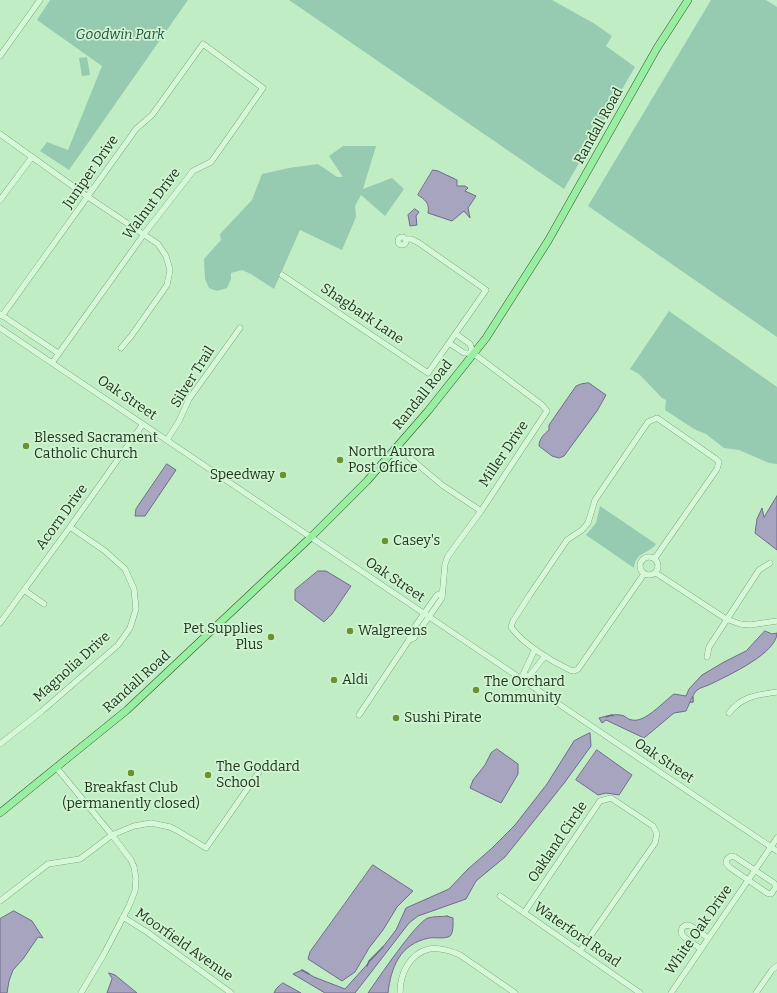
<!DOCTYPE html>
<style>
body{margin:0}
canvas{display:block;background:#c1edc5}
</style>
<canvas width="777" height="993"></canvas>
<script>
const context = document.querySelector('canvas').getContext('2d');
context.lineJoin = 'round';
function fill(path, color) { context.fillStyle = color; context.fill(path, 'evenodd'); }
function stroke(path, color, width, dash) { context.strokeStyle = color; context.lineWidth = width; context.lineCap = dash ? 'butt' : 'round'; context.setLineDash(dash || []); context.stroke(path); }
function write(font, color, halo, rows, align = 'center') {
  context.font = font + ' Bitter,serif'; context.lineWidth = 3.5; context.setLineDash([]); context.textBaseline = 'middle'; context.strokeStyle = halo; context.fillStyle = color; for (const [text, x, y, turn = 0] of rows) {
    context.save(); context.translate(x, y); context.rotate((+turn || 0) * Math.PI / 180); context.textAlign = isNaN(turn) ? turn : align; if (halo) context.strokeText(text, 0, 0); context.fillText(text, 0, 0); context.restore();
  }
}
fill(new Path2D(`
 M 50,0 L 188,0 L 69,170 L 40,151 L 47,142 L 68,150 L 102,66 L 37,20 Z
 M 289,0 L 552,0 L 595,24 L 612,36 L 606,46 L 635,67 L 564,189 Z
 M 711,0 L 766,0 L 777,7 L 777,337 L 588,206 Z
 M 87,57 L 90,75 L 82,76 L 79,58 Z
 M 343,146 L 376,146 L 363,189 L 392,178 L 404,189 L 385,216 L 361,195 L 355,206 L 356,217 L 342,250 L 300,230 L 274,289 L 251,274 L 242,270 L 231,273 L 231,279 L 227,288 L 217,291 L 209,288 L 205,279 L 204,259 L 221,240 L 220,234 L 252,200 L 262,174 L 289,168 L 318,164 L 337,177 L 343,177 L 329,156 Z
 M 669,311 L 777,387 L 777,464 L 769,463 L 739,450 L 724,448 L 706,434 L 694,429 L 665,410 L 666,400 L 662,398 L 639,374 L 630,369 Z
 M 600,506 L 656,544 C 648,555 636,551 634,568 L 586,535 L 596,523 Z`), '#96cab1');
const water = new Path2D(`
 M 433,170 L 438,171 L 457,180 L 457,186 L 465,186 L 468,188 L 465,191 L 476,196 L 468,208 L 470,218 L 464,211 L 452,221 L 428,213 C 430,203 425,200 418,195 Z
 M 415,209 L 419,212 L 416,216 L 417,225 L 410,226 L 408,215 Z
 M 589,383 L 606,395 L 597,411 L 564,456 L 559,458 L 552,456 L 539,446 C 539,439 544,434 549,430 L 549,425 L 576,386 L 581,384 Z
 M 167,464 L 176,470 L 145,516 L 135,516 L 136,509 Z
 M 777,496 L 777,550 L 755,533 L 757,519 L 762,508 L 764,517 Z
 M 318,571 L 326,571 L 351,586 L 332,614 L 324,622 L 295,600 L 295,590 Z
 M 765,631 L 772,634 L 777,633 C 777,653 729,675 713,683 C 708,686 700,687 696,691 C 692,696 689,705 686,711 L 674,713 L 644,738 L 606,720 L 602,723 L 599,718 C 606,716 617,713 624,716 C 626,717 629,720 632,720 C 645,723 663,702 674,694 L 686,696 L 689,689 L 702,675 L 724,662 L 746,651 Z
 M 590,733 L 591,746 L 565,782 L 505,857 L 476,881 L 466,899 L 418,916 L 409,923 L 355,993 L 325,993 L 293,974 L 302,970 L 314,977 L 345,989 L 382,948 L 396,930 L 406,908 L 449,889 L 468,869 L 491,849 L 515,825 L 547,784 L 574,741 Z
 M 497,749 L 518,764 L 518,774 L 501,803 L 470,788 L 473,780 L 485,765 L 491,753 Z
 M 597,750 L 632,775 L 619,795 L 606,793 L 598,795 L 576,780 Z
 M 373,865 L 413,891 L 397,907 L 383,930 L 369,948 L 355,972 L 342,981 L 308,959 L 310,952 Z
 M 14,911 L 32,921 L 43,938 L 38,937 L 23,959 L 13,970 L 9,981 L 7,993 L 0,993 L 0,919 Z
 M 447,916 L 453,918 C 453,923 454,936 448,937 C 443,939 434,937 429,938 C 400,944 391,967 388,993 L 368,993 C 377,980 417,921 428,918 C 434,916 441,917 447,916 Z
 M 109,973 L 115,975 L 137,993 L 107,993 L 112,979 Z
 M 283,983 L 301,993 L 274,993 L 276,989 Z`);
fill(water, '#a6a4bf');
stroke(water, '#706b8d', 1);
stroke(new Path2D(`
 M 690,702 L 693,702 L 693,697
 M 606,717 L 612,715 L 613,716
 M 367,966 L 369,961 L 383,947
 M 302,970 L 309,974`), '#706b8d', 1.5);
const minor = new Path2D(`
 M 0,56 L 40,0
 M 0,134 L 88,197 L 158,244 L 166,256 L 170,270 L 167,285 L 132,335 L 121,348
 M 0,200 L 32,157
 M398 241a4 4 0 1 1 8 0a4 4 0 1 1-8 0Z
 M 282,275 L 428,373 L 486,290 L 419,243 L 411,239 L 405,239
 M 0,314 L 58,353
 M 2,316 L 136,129 L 152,115 L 203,44 L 263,88 L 211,162 L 193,171 L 144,234 L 52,363
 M 0,328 L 777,851
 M 456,334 L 470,344 L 473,353
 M 449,343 L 464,353 L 473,353
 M 167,440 L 179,421 L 189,399 L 240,328
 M 397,447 L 442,485 L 481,511
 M640 566a9 9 0 1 1 18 0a9 9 0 1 1-18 0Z
 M 656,573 L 726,619 L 740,624 L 750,625 L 777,621
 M 644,574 L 578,669 L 574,671 L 570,670 C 551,661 523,644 511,627 L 513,621 L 529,596 L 567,540 L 582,530 L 588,523 L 595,500 L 648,422 L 657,418 L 716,459 L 719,462 L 717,469 L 655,558
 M 24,590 L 44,604
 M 0,623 L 70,527 L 143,424
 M 409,640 L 409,635 L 437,595 L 442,593
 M 707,657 L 709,647 L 759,570 L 770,563
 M 521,679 L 535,649
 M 521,679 L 530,675 L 545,656
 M 729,713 C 742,696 757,695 777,692
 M 359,715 L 409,640 L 414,638 L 442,598 L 445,564 L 448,556 L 481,511 L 547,411 L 542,405 L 473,353
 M 0,744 L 42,711 L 118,645 L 130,628 L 136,609 L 134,589 L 125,569 L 105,551 L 70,527
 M 56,767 L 112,835 L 131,860 L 134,867 L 136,879 L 135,891 L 129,906 L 104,954 L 81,993
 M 731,856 L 735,857 L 774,883 L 776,887 L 771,894 L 767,893 L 729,867 L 726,863 L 727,859 Z
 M 500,896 L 640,993
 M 0,901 L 48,864 L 80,859 L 112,835 L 134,826 L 151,823 L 170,827 L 178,831 L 206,848 L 259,772
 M 524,913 L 600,801 L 611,798 L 653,826 L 657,834 L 655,843 L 580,951
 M 123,917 L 147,932 L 231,993
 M 701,949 L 684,937 L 681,933 L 682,928 L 686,925 L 691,926 L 708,938
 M 400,993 C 400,974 409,954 429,949 C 440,947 451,951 460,955 L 515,993
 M 671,993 L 777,838
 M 756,993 L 772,970 L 777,966`);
const major = new Path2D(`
 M 0,813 L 127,710 L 311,537 L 367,481 L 428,411 L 486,338 L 548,241 L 657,48 L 688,0`);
stroke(minor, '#5d8659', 6);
stroke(major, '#33532e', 8);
stroke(minor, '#d4f8d8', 5.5);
stroke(major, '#99efa1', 7);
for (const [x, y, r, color] of [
 [26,446,4,"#6b932b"],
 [340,460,4,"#6b932b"],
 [283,475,4,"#6b932b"],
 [385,541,4,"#6b932b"],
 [350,631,4,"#6b932b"],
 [271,637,4,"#6b932b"],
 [334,680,4,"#6b932b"],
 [476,690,4,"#6b932b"],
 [396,718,4,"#6b932b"],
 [131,773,4,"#6b932b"],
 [208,775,4,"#6b932b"]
]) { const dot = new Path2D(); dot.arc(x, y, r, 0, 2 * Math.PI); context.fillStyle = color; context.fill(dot); stroke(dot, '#d1f4d4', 1.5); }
write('italic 14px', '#245242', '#d1f4d4', [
 ["Goodwin Park",120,35]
]);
write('14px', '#20361d', '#d1f4d4', [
 ["Randall Road",599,126,-61],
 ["Juniper Drive",91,172,-55],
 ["Walnut Drive",152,204,-53],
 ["Shagbark Lane",362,314,34],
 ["Silver Trail",193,377,-58],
 ["Randall Road",423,395,-51],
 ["Oak Street",127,398,34],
 ["Miller Drive",504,454,-56],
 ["Acorn Drive",62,517,-54],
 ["Oak Street",395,580,34],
 ["Magnolia Drive",72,667,-42],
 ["Randall Road",137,682,-42],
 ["Oak Street",664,761,34],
 ["Oakland Circle",558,842,-56],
 ["White Oak Drive",699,930,-55],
 ["Waterford Road",577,935,35],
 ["Moorfield Avenue",184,945,35]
]);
write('14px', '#20361d', '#d1f4d4', [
 ["Blessed Sacrament",34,438],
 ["Catholic Church",34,454],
 ["North Aurora",348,452],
 ["Post Office",348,468],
 ["Speedway",275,475,"right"],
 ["Casey's",393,541],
 ["Pet Supplies",263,629,"right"],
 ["Plus",263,645,"right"],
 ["Walgreens",358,631],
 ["Aldi",342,680],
 ["The Orchard",484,682],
 ["Community",484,698],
 ["Sushi Pirate",404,718],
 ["The Goddard",216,767],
 ["School",216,783],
 ["Breakfast Club",131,788,"center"],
 ["(permanently closed)",131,804,"center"]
], 'left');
</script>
